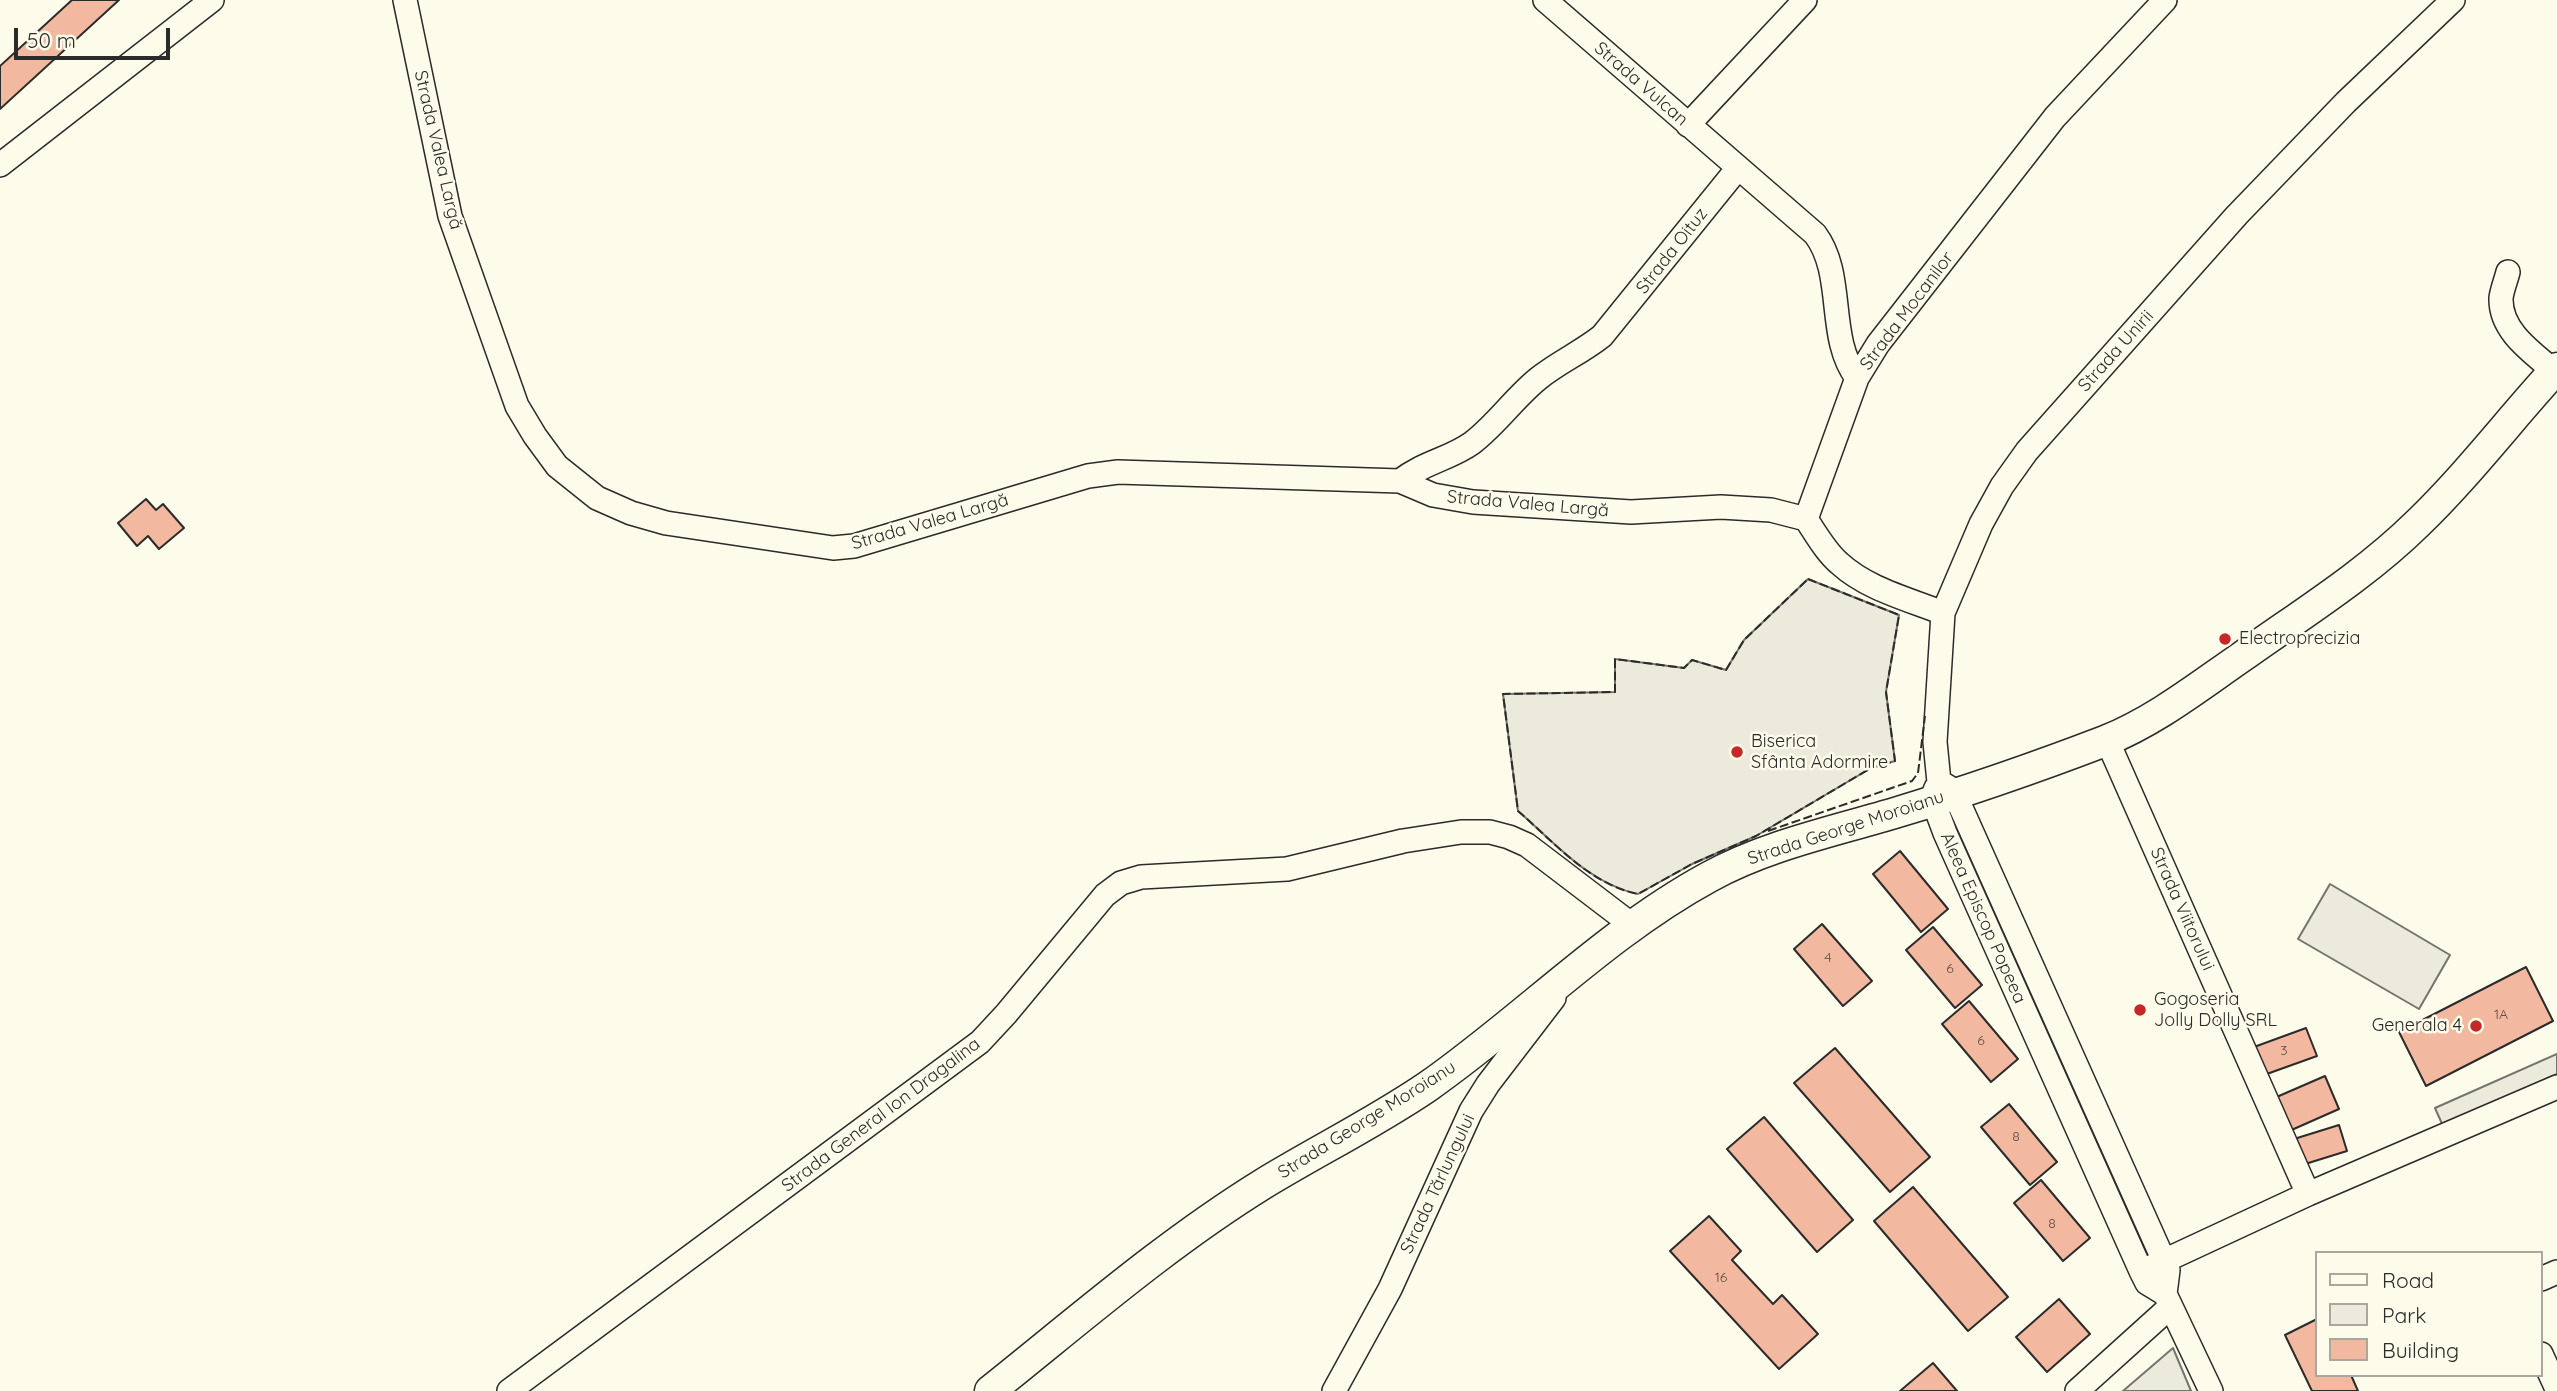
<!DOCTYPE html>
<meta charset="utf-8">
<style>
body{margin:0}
#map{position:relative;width:2557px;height:1391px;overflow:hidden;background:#fdfbea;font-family:Quicksand,sans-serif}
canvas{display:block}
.legend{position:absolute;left:2315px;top:1251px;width:228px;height:126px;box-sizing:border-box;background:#fdfbea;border:2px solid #a9a89e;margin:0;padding:9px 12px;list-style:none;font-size:21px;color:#2b2b2b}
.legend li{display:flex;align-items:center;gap:14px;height:35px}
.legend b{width:35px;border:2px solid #a9a89e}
.scale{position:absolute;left:14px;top:28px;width:156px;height:32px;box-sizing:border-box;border:4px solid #2b2b2b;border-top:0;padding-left:9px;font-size:21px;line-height:24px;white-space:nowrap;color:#2b2b2b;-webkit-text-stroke:5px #fdfbea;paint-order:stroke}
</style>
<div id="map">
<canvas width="2557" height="1391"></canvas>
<ul class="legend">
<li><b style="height:9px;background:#fdfbea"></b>Road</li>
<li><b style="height:19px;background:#ecebdb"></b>Park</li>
<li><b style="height:19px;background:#f2b8a0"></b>Building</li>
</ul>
<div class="scale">50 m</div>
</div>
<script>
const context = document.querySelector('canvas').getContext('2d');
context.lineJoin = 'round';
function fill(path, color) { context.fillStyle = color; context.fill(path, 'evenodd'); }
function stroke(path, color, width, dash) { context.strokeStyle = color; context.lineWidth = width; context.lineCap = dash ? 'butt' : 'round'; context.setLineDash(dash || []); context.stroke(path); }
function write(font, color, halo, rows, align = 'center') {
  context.font = font + ' Quicksand,sans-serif'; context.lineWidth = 5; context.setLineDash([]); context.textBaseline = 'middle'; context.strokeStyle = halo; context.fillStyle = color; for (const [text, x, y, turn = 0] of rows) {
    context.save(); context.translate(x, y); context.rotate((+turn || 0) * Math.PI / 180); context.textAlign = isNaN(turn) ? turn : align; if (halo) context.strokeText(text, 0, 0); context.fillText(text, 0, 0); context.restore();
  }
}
const green = new Path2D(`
 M 1808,579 L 1899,615 L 1886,692 L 1895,761 L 1871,768 L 1756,836 L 1692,864 L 1638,894 C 1589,884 1554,842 1518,811 L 1503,694 L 1615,692 L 1615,659 L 1684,668 L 1692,660 L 1726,670 L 1744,640 Z
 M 2330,884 L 2450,955 L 2419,1009 L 2298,939 Z
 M 2173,1348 L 2191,1391 L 2123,1391 Z`);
fill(green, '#ecebdb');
stroke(green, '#74746e', 2);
const parking = new Path2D(`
 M 2557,1054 L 2557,1074 L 2443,1126 L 2435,1108 Z`);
fill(parking, '#eceadb');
stroke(parking, '#74746e', 2);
const building = new Path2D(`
 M 72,0 L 119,0 L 0,109 L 0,66 Z
 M 146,499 L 156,510 L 163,504 L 184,528 L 159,549 L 148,536 L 137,546 L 118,523 Z
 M 1900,851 L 1948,909 L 1921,932 L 1873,874 Z
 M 1822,924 L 1872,981 L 1843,1006 L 1794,949 Z
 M 1933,927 L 1982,985 L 1955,1008 L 1906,950 Z
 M 2526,967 L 2553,1021 L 2426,1086 L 2399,1032 Z
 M 1969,1001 L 2018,1059 L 1991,1082 L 1942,1024 Z
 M 2306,1028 L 2317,1056 L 2264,1075 L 2254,1047 Z
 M 1835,1048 L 1930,1157 L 1890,1192 L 1794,1083 Z
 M 2325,1076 L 2339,1109 L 2287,1132 L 2272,1099 Z
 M 2009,1104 L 2057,1162 L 2030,1185 L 1981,1127 Z
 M 1764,1117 L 1853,1220 L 1817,1252 L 1727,1149 Z
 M 2339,1125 L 2347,1151 L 2302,1165 L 2294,1139 Z
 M 2041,1180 L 2090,1238 L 2063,1261 L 2014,1203 Z
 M 1913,1187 L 2008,1297 L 1968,1331 L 1874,1221 Z
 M 1709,1216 L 1741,1251 L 1732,1260 L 1773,1304 L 1782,1295 L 1818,1334 L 1779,1369 L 1670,1251 Z
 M 2059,1299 L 2090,1334 L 2047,1372 L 2016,1337 Z
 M 2317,1319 L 2317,1375 L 2351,1375 L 2358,1391 L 2312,1391 L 2285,1335 Z
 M 1933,1363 L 1957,1391 L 1900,1391 Z`);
fill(building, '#f2b8a0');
stroke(building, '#2b2b2b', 2);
const minor = new Path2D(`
 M 405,0 L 450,216 L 517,406 L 535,436 L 557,466 L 597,498 L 631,513 L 666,523 L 833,548 L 854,546 L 1088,476 L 1118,472 L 1400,481 L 1433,495 L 1473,502 L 1631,512 L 1721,507 L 1771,510 L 1806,519
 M 1545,0 L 1815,234 C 1846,275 1826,337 1857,378
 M 1688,125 L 1805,0
 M 0,165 L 212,0
 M 2508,272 C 2506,280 2502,290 2501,298 C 2500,331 2532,352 2554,371
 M 1400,481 C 1424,462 1450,459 1472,443 C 1497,424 1515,397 1539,378 C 1559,362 1582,352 1602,336 L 1738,168
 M 1806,519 L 1857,378 L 1878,344 L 2055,117 L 2165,0
 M 1806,519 C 1816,534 1826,552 1839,563 C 1867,589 1908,599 1943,613
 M 2107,740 L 2308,1194
 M 1939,782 L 1935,742 L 1943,613 L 1981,524 L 2002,486 L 2027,451 L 2237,215 L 2346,102 L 2453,0
 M 1945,785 L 1953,790 L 2164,1261 L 2168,1270 L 2165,1294 L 2211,1391
 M 1936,788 L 1932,798 L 1945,833 L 2141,1271 L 2147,1283 L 2165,1294
 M 2151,1267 L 2308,1194 L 2557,1087
 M 2541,1279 L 2557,1272
 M 2541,1354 L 2557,1389
 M 509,1391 L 980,1042 L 1006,1014 L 1105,895 L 1121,883 L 1141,877 L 1287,869 L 1403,841 L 1461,832 L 1490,832 L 1509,837 L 1527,845 L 1632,925
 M 1334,1391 L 1390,1289 L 1471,1111 L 1488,1084 L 1554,998
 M 2077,1391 L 2170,1307`);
const major = new Path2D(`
 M 990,1391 C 1079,1320 1166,1244 1263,1184 C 1317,1151 1374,1123 1427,1087 C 1523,1020 1606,933 1709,877 C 1767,845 1835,831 1898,812 C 1968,791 2037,767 2105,741 C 2155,721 2198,687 2243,656 C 2302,614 2365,575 2417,524 C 2467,476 2510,419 2557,368`);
stroke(minor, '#2b2b2b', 26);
stroke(major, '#2b2b2b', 33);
stroke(minor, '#fdfbea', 23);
stroke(major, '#fdfbea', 30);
stroke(new Path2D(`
 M 1808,579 L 1899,615 L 1886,692 L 1895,761 L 1871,768 L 1756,836 L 1692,864 L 1638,894 C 1589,884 1554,842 1518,811 L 1503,694 L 1615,692 L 1615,659 L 1684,668 L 1692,660 L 1726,670 L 1744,640 Z
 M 1768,831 L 1912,781 L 1918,773 L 1925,716`), '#2b2b2b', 2, [9, 3.5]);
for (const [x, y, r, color] of [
 [2225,639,7,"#c62828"],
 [1737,752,7,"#c62828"],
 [2140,1010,7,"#c62828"],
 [2476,1026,7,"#c62828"]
]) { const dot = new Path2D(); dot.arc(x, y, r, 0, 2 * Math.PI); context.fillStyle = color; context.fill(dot); stroke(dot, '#fdfbea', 2.5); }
write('14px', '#5d4e48', null, [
 ["4",1828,958],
 ["6",1950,969],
 ["1A",2501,1015],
 ["6",1981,1041],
 ["3",2284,1051],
 ["8",2016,1137],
 ["8",2052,1224],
 ["16",1721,1278]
]);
write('18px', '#2b2b2b', '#fdfbea', [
 ["Strada Vulcan",1641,84,41],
 ["Strada Valea Largă",438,150,77],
 ["Strada Oituz",1672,251,-52],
 ["Strada Mocanilor",1907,311,-53],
 ["Strada Unirii",2116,351,-48],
 ["Strada Valea Largă",1528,504,5],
 ["Strada Valea Largă",930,522,-16],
 ["Strada George Moroianu",1846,828,-18],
 ["Strada Viitorului",2182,909,66],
 ["Aleea Episcop Popeea",1983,918,66],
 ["Strada General Ion Dragalina",881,1115,-37],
 ["Strada George Moroianu",1367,1120,-32],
 ["Strada Tărlungului",1438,1184,-65]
]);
write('18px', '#2b2b2b', '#fdfbea', [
 ["Electroprecizia",2239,639],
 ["Biserica",1751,742],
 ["Sfânta Adormire",1751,763],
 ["Gogoseria",2154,1000],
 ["Jolly Dolly SRL",2154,1021],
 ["Generala 4",2462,1026,"right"]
], 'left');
</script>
